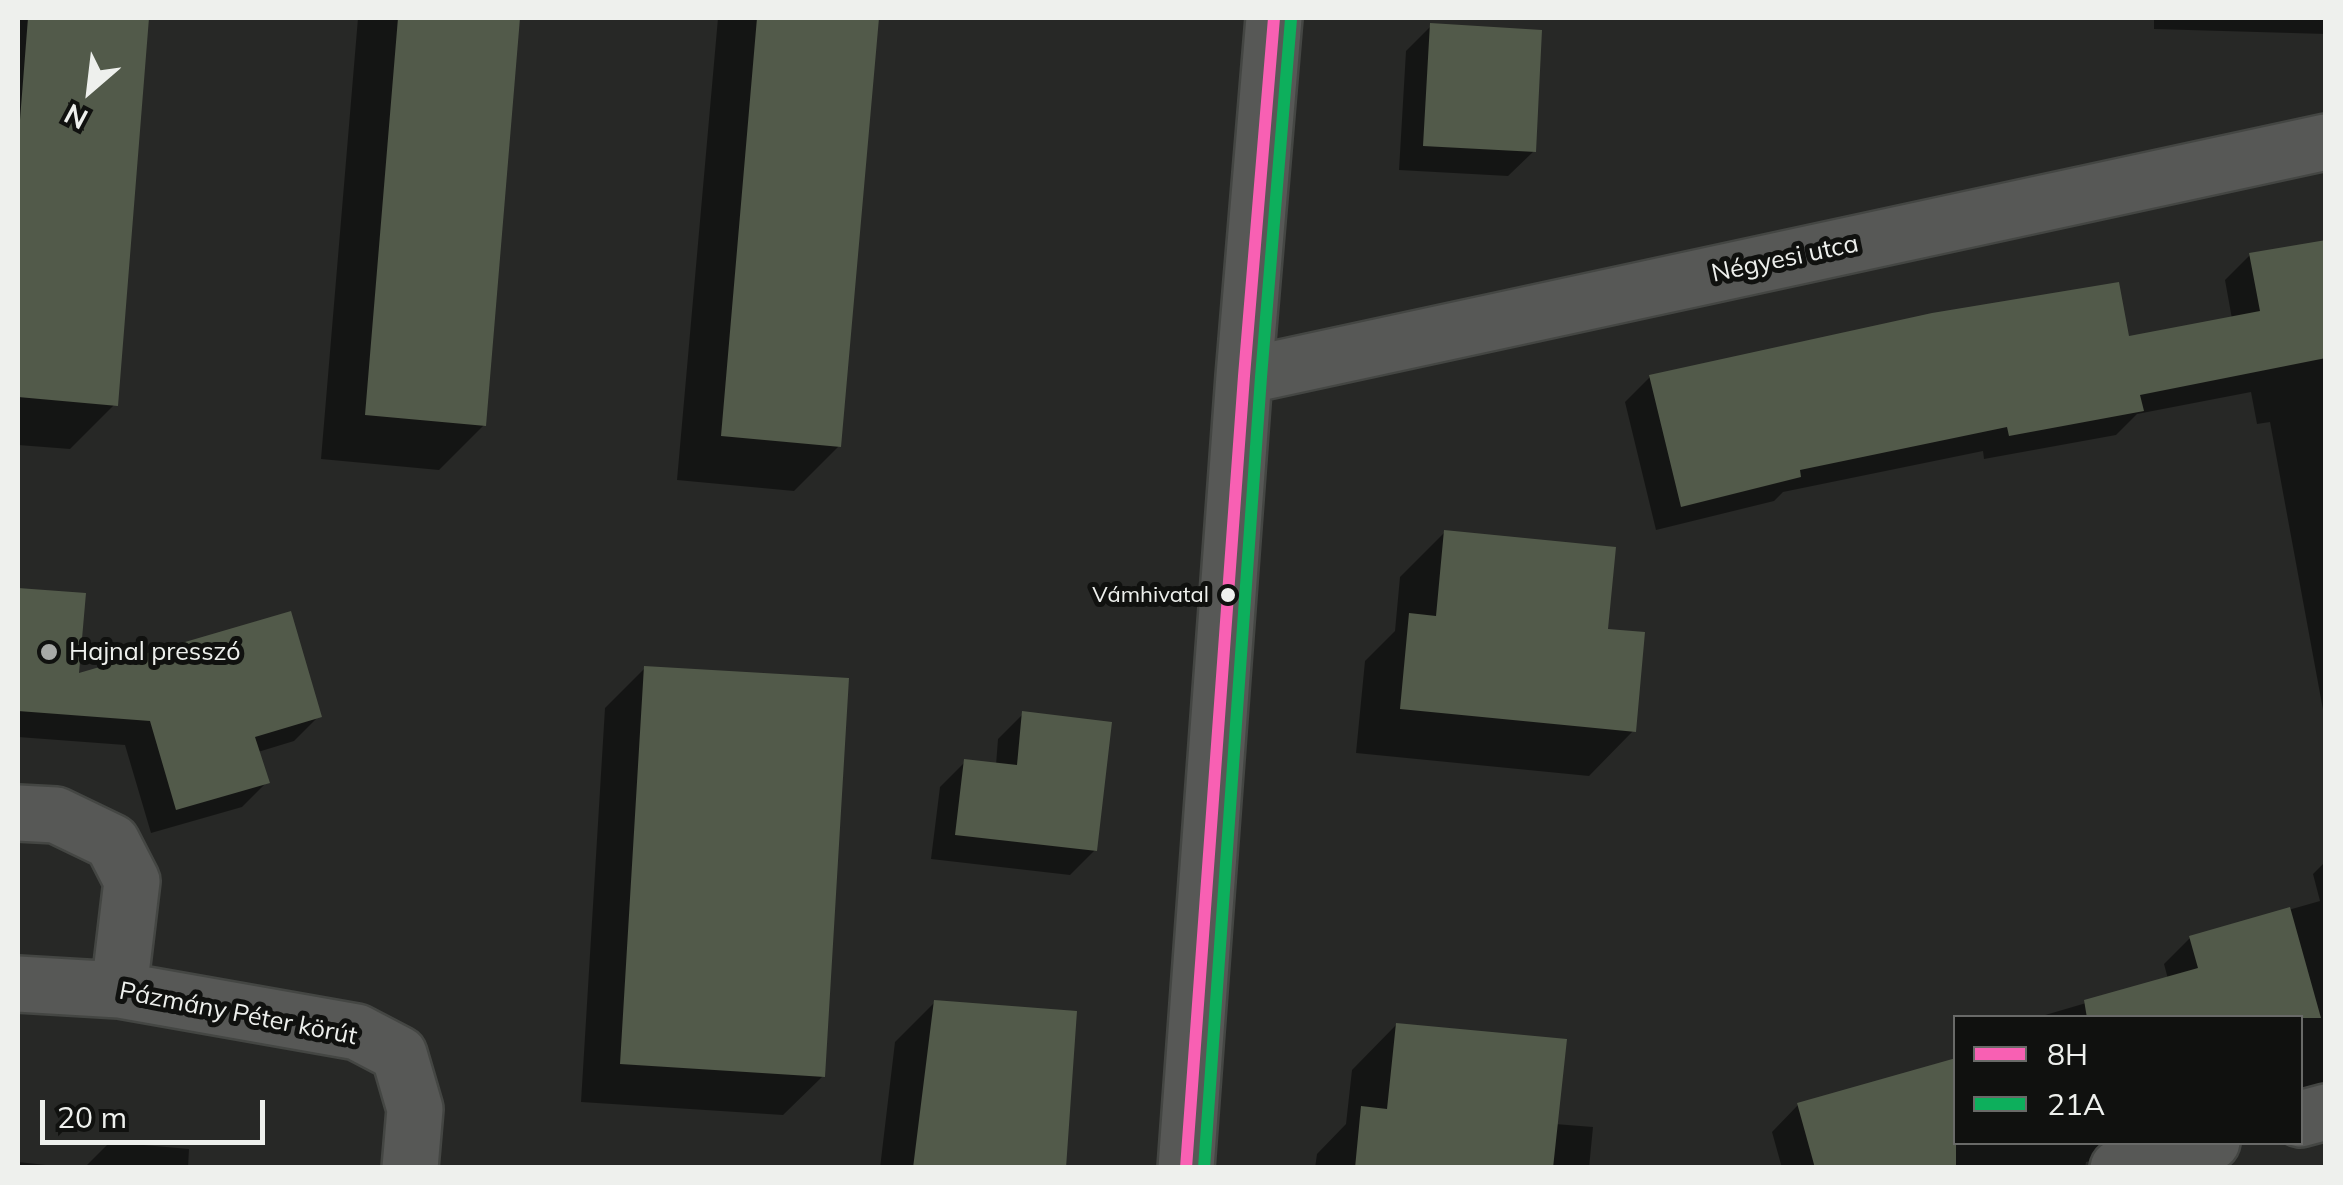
<!DOCTYPE html>
<meta charset="utf-8">
<style>
body{margin:0}
#map{position:relative;width:2343px;height:1185px;overflow:hidden;background:#272826;font-family:Mulish,sans-serif}
canvas{display:block}
.frame{position:absolute;inset:0;border:20px solid #eef0ed;pointer-events:none}
.legend{position:absolute;left:1953px;top:1015px;width:350px;height:130px;box-sizing:border-box;background:#10110f;border:2px solid #696a68;margin:0;padding:12px 18px;list-style:none;font-size:30px;color:#eef0ed}
.legend li{display:flex;align-items:center;gap:20px;height:50px}
.legend b{width:50px;border:2px solid #696a68}
.north{position:absolute;left:40px;top:40px;width:100px;height:100px;-webkit-text-stroke:8px #10110f;paint-order:stroke;rotate:208deg;font-size:28px;font-weight:700;line-height:40px;text-align:center;color:#eef0ed}
.north::after{content:'';display:block;margin:auto;width:35px;height:45px;background:#eef0ed;clip-path:polygon(50% 0,100% 100%,50% 72%,0 100%)}
.scale{position:absolute;left:40px;top:1100px;width:225px;height:45px;box-sizing:border-box;border:5px solid #eef0ed;border-top:0;padding-left:12px;font-size:30px;line-height:35px;white-space:nowrap;color:#eef0ed;-webkit-text-stroke:8px #10110f;paint-order:stroke}
</style>
<div id="map">
<canvas width="2343" height="1185"></canvas>
<div class="frame"></div>
<ul class="legend">
<li><b style="height:12px;background:#f860b3"></b>8H</li>
<li><b style="height:12px;background:#0daf5c"></b>21A</li>
</ul>
<div class="north">N</div>
<div class="scale">20 m</div>
</div>
<script>
const context = document.querySelector('canvas').getContext('2d');
context.lineJoin = 'round';
function fill(path, color) { context.fillStyle = color; context.fill(path, 'evenodd'); }
function stroke(path, color, width, dash) { context.strokeStyle = color; context.lineWidth = width; context.lineCap = dash ? 'butt' : 'round'; context.setLineDash(dash || []); context.stroke(path); }
function write(font, color, halo, rows, align = 'center') {
  context.font = font + ' Mulish,sans-serif'; context.lineWidth = 10; context.setLineDash([]); context.textBaseline = 'middle'; context.strokeStyle = halo; context.fillStyle = color; for (const [text, x, y, turn = 0] of rows) {
    context.save(); context.translate(x, y); context.rotate((+turn || 0) * Math.PI / 180); context.textAlign = isNaN(turn) ? turn : align; if (halo) context.strokeText(text, 0, 0); context.fillText(text, 0, 0); context.restore();
  }
}
fill(new Path2D(`
 M 18,18 L 147,18 L 115,404 L 70,449 L 18,445 Z
 M 358,18 L 518,18 L 484,425 L 439,470 L 321,459 Z
 M 718,18 L 877,18 L 839,446 L 794,491 L 677,480 Z
 M 2154,18 L 2326,18 L 2326,34 L 2154,29 Z
 M 1431,26 L 1534,151 L 1508,176 L 1399,170 L 1406,51 Z
 M 2326,243 L 2326,726 L 2270,422 L 2257,424 L 2251,392 L 2137,414 L 2116,435 L 1984,459 L 1983,451 L 1783,492 L 1774,501 L 1656,530 L 1625,402 L 1650,377 L 2127,339 L 2232,319 L 2225,280 L 2250,255 Z
 M 1445,532 L 1605,632 L 1633,731 L 1589,776 L 1356,753 L 1365,661 L 1395,631 L 1400,577 Z
 M 18,590 L 83,595 L 76,677 L 319,716 L 294,741 L 258,752 L 267,782 L 242,807 L 151,833 L 125,745 L 18,737 Z
 M 645,668 L 823,1076 L 783,1115 L 581,1102 L 605,708 Z
 M 1023,714 L 1095,850 L 1070,875 L 931,859 L 940,787 L 965,762 L 996,765 L 998,739 Z
 M 2326,861 L 2326,1085 L 2300,1092 L 2300,1018 L 2035,1018 L 2168,979 L 2164,964 L 2190,938 L 2320,901 L 2313,874 Z
 M 935,1002 L 1063,1168 L 880,1168 L 895,1042 Z
 M 1396,1025 L 1555,1124 L 1593,1127 L 1589,1168 L 1315,1168 L 1317,1154 L 1346,1124 L 1352,1070 Z
 M 1798,1105 L 1956,1142 L 2162,1142 L 2086,1162 L 2085,1168 L 1782,1168 L 1772,1132 Z
 M 110,1142 L 189,1149 L 188,1168 L 84,1168 Z
 M 18,1162 L 74,1168 L 18,1168 Z`), '#0007');
fill(new Path2D(`
 M 28,18 L 149,18 L 118,406 L 18,397 L 18,145 Z
 M 398,18 L 520,18 L 486,426 L 365,415 Z
 M 757,18 L 879,18 L 841,447 L 721,436 Z
 M 1430,23 L 1542,30 L 1536,152 L 1423,146 Z
 M 2326,240 L 2326,358 L 2140,395 L 2144,411 L 2009,436 L 2007,427 L 1800,470 L 1801,477 L 1681,507 L 1649,375 L 1932,313 L 2119,282 L 2129,336 L 2260,311 L 2249,253 Z
 M 1444,530 L 1616,547 L 1608,629 L 1645,632 L 1636,732 L 1400,709 L 1409,613 L 1436,616 Z
 M 18,588 L 86,593 L 79,673 L 291,611 L 322,717 L 255,737 L 270,783 L 176,810 L 150,721 L 18,711 Z
 M 644,666 L 849,678 L 825,1077 L 620,1064 Z
 M 1022,711 L 1112,722 L 1097,851 L 955,835 L 964,759 L 1017,765 Z
 M 2290,907 L 2321,1018 L 2087,1018 L 2084,1000 L 2198,968 L 2189,936 Z
 M 934,1000 L 1077,1011 L 1066,1168 L 913,1168 Z
 M 1396,1023 L 1567,1039 L 1553,1168 L 1355,1168 L 1361,1106 L 1387,1109 Z
 M 1956,1058 L 1956,1168 L 1815,1168 L 1797,1103 Z`), '#525a4a');
const minor = new Path2D(`
 M 1244,376 L 2326,142
 M 18,813 L 56,815 L 112,842 L 132,881 L 119,990
 M 18,984 L 119,990 L 357,1032 L 399,1054 L 415,1109 L 410,1168
 M 2300,1119 L 2326,1112
 M 1186,1168 L 1244,376 L 1274,18
 M 2118,1168 L 2212,1142`);
stroke(minor, '#444643', 60);
stroke(minor, '#575856', 55);
stroke(new Path2D(`
 M 1186,1168 L 1244,376 L 1274,18`), '#f860b3', 12);
stroke(new Path2D(`
 M 1204,1168 L 1261,377 L 1291,19`), '#0daf5c', 12);
for (const [x, y, r, color] of [
 [1228,595,9,"#eef0ed"],
 [49,652,10,"#a8aaa7"]
]) { const dot = new Path2D(); dot.arc(x, y, r, 0, 2 * Math.PI); context.fillStyle = color; context.fill(dot); stroke(dot, '#10110f', 4); }
write('22px', '#eef0ed', '#10110f', [
 ["Vámhivatal",1209,595]
], 'right');
write('25px', '#eef0ed', '#10110f', [
 ["Négyesi utca",1785,259,-12],
 ["Pázmány Péter körút",238,1014,11]
]);
write('25px', '#eef0ed', '#10110f', [
 ["Hajnal presszó",69,652]
], 'left');
</script>
